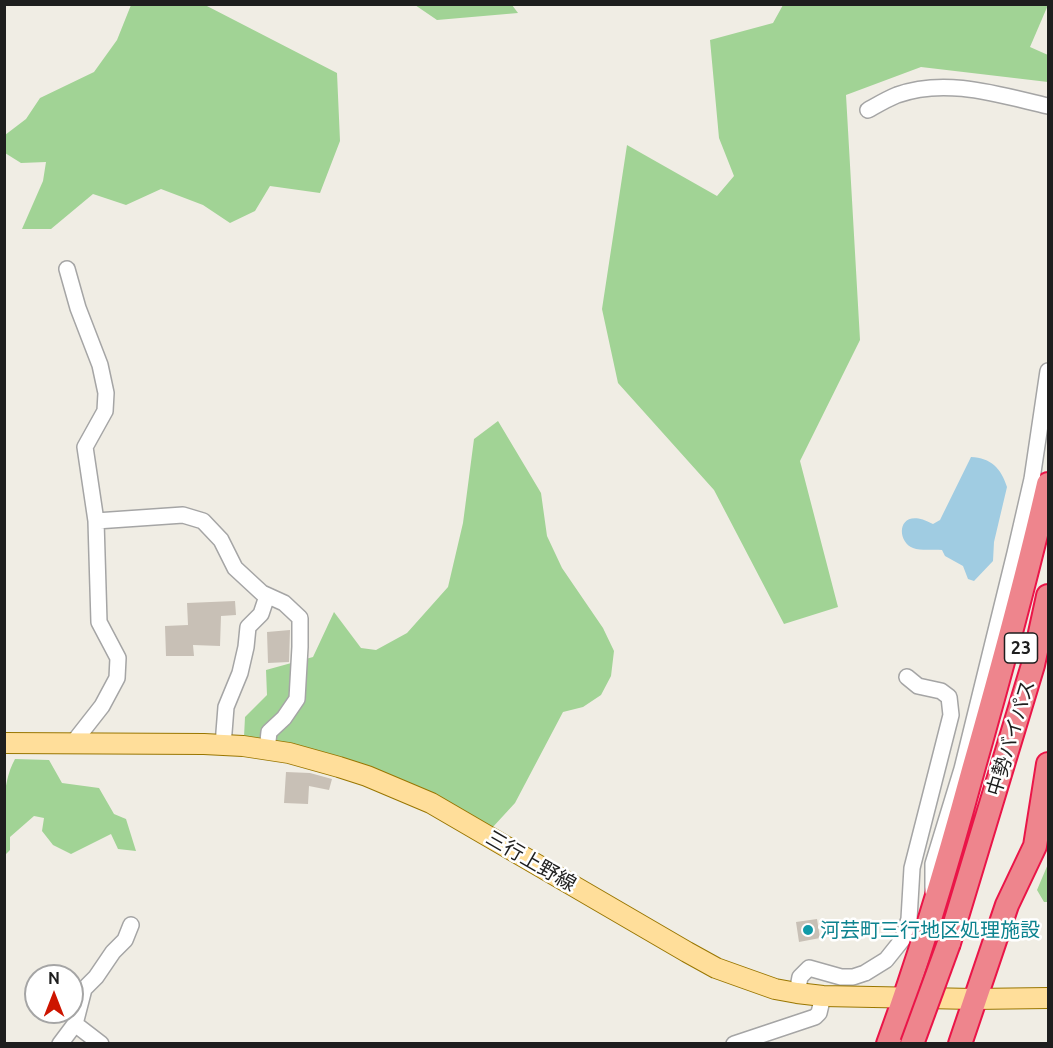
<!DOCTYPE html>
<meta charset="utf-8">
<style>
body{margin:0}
#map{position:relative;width:1053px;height:1048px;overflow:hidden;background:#f0ede4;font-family:Ubuntu,sans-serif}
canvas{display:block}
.frame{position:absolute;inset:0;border:6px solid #1e1e1e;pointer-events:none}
.north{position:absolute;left:24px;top:964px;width:60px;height:60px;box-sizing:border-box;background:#fff;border:2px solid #a5a5a5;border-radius:50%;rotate:0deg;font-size:16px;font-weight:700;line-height:24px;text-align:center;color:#1e1e1e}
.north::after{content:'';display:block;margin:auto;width:21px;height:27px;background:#cd1500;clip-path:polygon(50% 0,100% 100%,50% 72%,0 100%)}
</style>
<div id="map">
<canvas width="1053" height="1048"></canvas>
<div class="frame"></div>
<div class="north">N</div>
</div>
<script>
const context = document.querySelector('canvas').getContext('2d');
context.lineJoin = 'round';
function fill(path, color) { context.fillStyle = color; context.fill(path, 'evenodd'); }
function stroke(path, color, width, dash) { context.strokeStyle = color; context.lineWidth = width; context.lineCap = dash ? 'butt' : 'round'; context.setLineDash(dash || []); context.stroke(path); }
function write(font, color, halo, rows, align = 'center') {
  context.font = font + ' Ubuntu,"Noto Sans JP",sans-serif'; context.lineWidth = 5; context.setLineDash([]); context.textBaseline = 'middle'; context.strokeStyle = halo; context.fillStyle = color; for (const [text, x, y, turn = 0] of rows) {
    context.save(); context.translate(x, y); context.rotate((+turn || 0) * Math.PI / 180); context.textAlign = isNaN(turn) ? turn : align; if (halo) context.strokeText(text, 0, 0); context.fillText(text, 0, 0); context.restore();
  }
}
fill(new Path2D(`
 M 131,5 L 205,5 L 337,73 L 340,141 L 320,193 L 270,186 L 255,211 L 230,223 L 203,205 L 161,189 L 126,205 L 93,194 L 51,229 L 22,229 L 43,181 L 46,162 L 21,163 L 5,153 L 5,135 L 26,119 L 40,98 L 94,72 L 117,40 Z
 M 415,5 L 512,5 L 518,13 L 437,20 Z
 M 783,5 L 1048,5 L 1030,47 L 1048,55 L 1048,82 L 921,67 L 846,95 L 860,340 L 800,461 L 838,607 L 784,624 L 714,490 L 618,383 L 602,309 L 627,145 L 717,196 L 734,176 L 719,138 L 710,40 L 773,23 Z
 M 498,421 L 541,493 L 547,536 L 562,568 L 603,628 L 614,651 L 611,676 L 601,695 L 583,707 L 563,712 L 515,803 L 492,828 L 244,737 L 245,717 L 267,695 L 266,670 L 313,657 L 334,612 L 361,648 L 376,650 L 407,633 L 448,587 L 463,523 L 474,439 Z
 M 15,759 L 49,760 L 62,783 L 99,788 L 114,814 L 126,819 L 136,851 L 118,849 L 111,834 L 71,854 L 53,845 L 42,831 L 44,818 L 34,816 L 10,837 L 10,850 L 5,855 C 4,823 0,786 15,759 Z
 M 1048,864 L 1048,902 L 1044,902 L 1037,890 Z`), '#a1d395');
fill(new Path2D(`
 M 971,457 C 991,458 1001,468 1007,487 L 994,542 L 993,561 L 974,581 L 968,579 L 963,566 L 945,556 L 942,550 C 933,549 921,551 913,548 C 895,541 897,504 933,524 L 940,520 Z`), '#a0cce2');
fill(new Path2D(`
 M 235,601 L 236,615 L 221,616 L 220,646 L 193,645 L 194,656 L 166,656 L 165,626 L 188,625 L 187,603 Z
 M 290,630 L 289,662 L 268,663 L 267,632 Z
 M 286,772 L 310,773 L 332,779 L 329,790 L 309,786 L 308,804 L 284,803 Z
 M 817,919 L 820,938 L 799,942 L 796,922 Z`), '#c8c0b6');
const minor = new Path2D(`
 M 868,110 C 877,105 887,99 897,95 C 946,77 1000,95 1048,106
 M 67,269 L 78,308 L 100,365 L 106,393 L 105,411 L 85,447 L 96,521 L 99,622 L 118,658 L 117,678 L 102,706 L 73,743
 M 96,521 L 183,515 L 203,521 L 221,540 L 235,568 L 262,593 L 284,603 L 300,618 L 300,647 L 297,699 L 284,718 L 269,732 L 267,750
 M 223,745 L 226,707 L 240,673 L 246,647 L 248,627 L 261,614 L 267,596
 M 933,892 L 933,864 L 962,769 L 1015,553 L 1032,479 L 1048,371
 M 797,993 L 800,977 L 809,968 L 841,977 L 853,977 L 865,973 L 886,960 L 902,940 L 909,919 L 912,868 L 951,715 L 949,697 L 941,691 L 918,686 L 907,677
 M 75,1024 L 101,1044
 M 60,1044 L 75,1024 L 84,989 L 96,977 L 113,952 L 125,940 L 131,925
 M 734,1044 L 815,1017 L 819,1013 L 823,996`);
const major = new Path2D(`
 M 4,743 L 204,744 L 243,746 L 289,753 L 339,767 L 367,776 L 431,803 L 687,952 L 716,968 L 744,978 L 775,989 L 797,993 L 823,996 L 974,999 L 1048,998`);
const highway = new Path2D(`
 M 949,943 L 1033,665 L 1048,596
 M 888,1044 C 921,954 948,862 973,770 C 1000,675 1026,580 1048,484
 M 960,1044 L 1007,905 L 1035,846 L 1048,764`);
stroke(minor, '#a5a5a5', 18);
stroke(major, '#997600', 22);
stroke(highway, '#ea1548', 26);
stroke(minor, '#fff', 15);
stroke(major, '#ffde9a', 20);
stroke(highway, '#ee858d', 22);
const highwayBridge = new Path2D(`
 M 912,1044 L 949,943`);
stroke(highwayBridge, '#ea1548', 26, []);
stroke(highwayBridge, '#ee858d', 22);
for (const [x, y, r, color] of [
 [808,930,6,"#0f9aa8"]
]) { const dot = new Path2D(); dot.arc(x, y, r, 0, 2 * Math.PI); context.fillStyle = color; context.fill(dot); stroke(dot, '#fff', 2); }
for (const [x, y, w] of [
 [1021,648,33]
]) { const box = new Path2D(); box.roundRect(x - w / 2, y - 15, w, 30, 4.5); context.fillStyle = '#fff'; context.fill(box); stroke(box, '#1e1e1e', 1.5); }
write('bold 18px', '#1e1e1e', null, [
 ["23",1021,648]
]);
write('20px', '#1e1e1e', '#fff', [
 ["中勢バイパス",1011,738,-73],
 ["三行上野線",531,861,30]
]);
write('20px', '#0d838f', '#fff', [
 ["河芸町三行地区処理施設",820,930]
], 'left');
</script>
